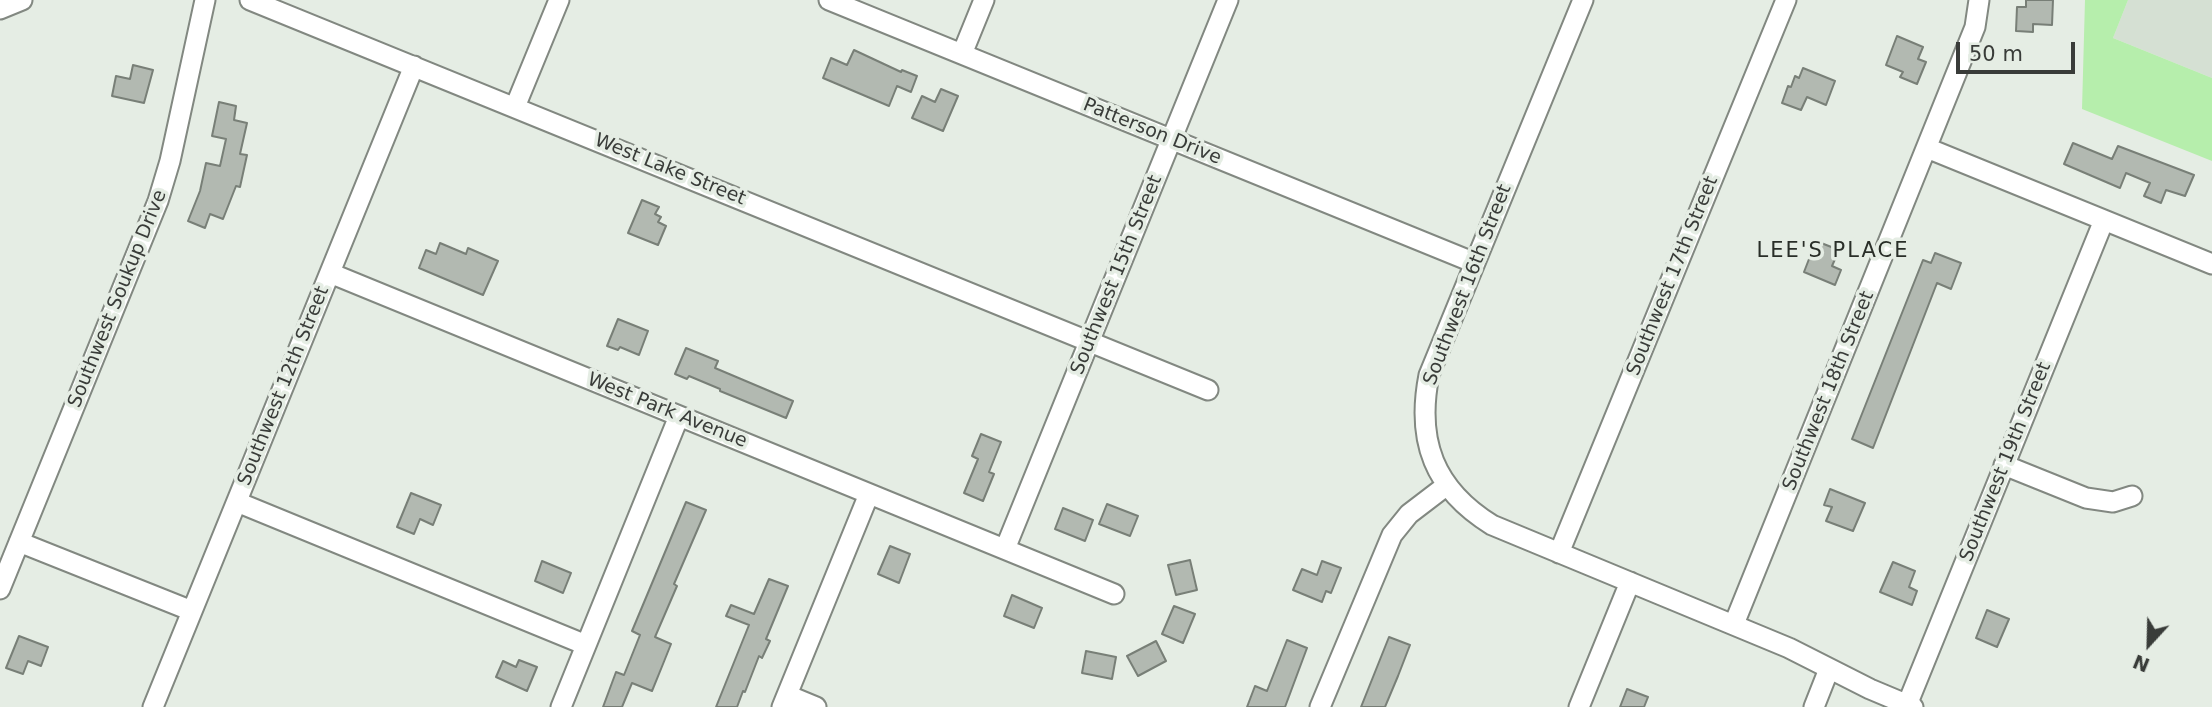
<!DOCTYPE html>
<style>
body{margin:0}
#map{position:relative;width:2212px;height:707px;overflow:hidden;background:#e5ede4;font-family:"DejaVu Sans",sans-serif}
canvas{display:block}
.north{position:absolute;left:2114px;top:609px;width:70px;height:70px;-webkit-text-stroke:5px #e5ede4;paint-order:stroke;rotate:202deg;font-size:19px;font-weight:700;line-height:28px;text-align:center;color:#393c39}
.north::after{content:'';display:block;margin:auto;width:24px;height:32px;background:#393c39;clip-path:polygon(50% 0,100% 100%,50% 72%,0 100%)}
.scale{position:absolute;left:1956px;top:42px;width:119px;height:32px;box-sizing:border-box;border:4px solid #393c39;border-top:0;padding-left:9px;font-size:21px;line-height:24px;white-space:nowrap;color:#393c39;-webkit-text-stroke:5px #e5ede4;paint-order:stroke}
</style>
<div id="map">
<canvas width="2212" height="707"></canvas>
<div class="north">N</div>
<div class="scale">50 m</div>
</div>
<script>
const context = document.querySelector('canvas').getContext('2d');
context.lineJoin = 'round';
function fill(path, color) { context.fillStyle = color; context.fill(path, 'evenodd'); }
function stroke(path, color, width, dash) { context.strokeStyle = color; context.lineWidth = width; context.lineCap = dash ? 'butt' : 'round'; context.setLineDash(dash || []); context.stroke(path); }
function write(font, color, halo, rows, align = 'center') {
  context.font = font + ' "DejaVu Sans",sans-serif'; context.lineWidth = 7; context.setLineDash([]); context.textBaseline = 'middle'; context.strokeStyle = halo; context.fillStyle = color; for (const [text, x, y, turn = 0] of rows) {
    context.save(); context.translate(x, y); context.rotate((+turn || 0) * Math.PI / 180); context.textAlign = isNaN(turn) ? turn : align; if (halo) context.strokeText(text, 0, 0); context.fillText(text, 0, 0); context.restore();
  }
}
fill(new Path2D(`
 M 2128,0 L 2212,0 L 2212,78 L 2113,38 Z`), '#d5e0d3');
fill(new Path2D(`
 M 2085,0 L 2128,0 L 2113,38 L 2212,78 L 2212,161 L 2082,109 Z`), '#b6eeac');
const building = new Path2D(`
 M 2026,0 L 2053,0 L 2052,25 L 2033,24 L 2033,32 L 2016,31 L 2017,7 L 2026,7 Z
 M 1897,36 L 1923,47 L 1918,59 L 1926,62 L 1917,84 L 1900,77 L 1903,72 L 1886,65 Z
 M 854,50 L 901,72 L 902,70 L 917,76 L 911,92 L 897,86 L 889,106 L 823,78 L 831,58 L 847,65 Z
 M 133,65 L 153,70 L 144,103 L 112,96 L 116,76 L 130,79 Z
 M 1803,68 L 1835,81 L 1826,105 L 1807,97 L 1801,110 L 1782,103 L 1788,86 L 1791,87 L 1795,76 L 1799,78 Z
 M 941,89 L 958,96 L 943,131 L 912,118 L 922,96 L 935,102 Z
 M 219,102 L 236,106 L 234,120 L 247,123 L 240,154 L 247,155 L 240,187 L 236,186 L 223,219 L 210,214 L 205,228 L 188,221 L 200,191 L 206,163 L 220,166 L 226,139 L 212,136 Z
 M 2073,143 L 2112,159 L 2118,146 L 2194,175 L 2185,196 L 2166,190 L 2161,203 L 2144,196 L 2150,183 L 2126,173 L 2120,188 L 2064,164 Z
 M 642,200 L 659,207 L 655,214 L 661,217 L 658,222 L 666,226 L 658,245 L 628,233 Z
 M 1816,241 L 1839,250 L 1832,266 L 1841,270 L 1835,285 L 1804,272 Z
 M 440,243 L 466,254 L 468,248 L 498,261 L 483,295 L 419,268 L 426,250 L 436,254 Z
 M 1935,253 L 1961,263 L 1951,289 L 1937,283 L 1873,448 L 1852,439 L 1923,260 L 1931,263 Z
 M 618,319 L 648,331 L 639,355 L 620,347 L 618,350 L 607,346 Z
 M 686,348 L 718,361 L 715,368 L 793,401 L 786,418 L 720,391 L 720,389 L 689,376 L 687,379 L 675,374 Z
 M 981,434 L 1001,442 L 989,472 L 994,474 L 983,501 L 964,493 L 978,459 L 972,456 Z
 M 1830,489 L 1865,503 L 1853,531 L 1826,521 L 1832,507 L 1824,505 Z
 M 411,493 L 441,505 L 433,525 L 420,519 L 414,534 L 397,527 Z
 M 686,502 L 706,510 L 674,584 L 677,586 L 655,637 L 671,644 L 663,664 L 652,691 L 632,683 L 622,707 L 603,707 L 616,672 L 624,675 L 640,635 L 632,631 Z
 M 1107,504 L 1138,516 L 1130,536 L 1099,524 Z
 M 1063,508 L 1093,520 L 1085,541 L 1055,529 Z
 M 890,546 L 910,554 L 899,583 L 878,574 Z
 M 1190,560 L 1197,590 L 1176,595 L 1168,565 Z
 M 542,561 L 571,573 L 563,593 L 535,581 Z
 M 1322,561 L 1341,568 L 1331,593 L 1326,591 L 1322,602 L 1293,590 L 1302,569 L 1317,575 Z
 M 1893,562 L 1915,571 L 1909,587 L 1917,591 L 1912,605 L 1880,592 Z
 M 769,579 L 788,586 L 766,639 L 770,641 L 762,658 L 759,656 L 745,692 L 743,691 L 737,707 L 716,707 L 749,625 L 726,616 L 731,605 L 754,614 Z
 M 1012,595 L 1042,608 L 1034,628 L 1004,616 Z
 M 1174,606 L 1195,614 L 1183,643 L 1162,634 Z
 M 1987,610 L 2009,619 L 1997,647 L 1976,638 Z
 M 19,636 L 48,647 L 41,666 L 28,661 L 23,674 L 6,668 Z
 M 1389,637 L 1410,645 L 1398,676 L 1385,707 L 1361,707 Z
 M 1287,640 L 1307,648 L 1285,707 L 1247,707 L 1255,686 L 1267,691 Z
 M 1156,641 L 1166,661 L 1138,676 L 1127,656 Z
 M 1086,651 L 1116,657 L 1112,679 L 1082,673 Z
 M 519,660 L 537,667 L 527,691 L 496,677 L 503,661 L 516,667 Z
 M 1627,689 L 1648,697 L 1644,707 L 1620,707 Z`);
fill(building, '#b2b9b1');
stroke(building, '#787f77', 2);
const minor = new Path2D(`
 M 250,0 L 1208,390
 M 829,0 L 1475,263
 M 1583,0 L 1429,375 C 1416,441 1434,489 1492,525 L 1789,648 L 1870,689 L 1913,707
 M 0,9 L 22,0
 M 962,54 L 984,0
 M 515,107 L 559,0
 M 1927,148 L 2212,264
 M 330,273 L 1114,594
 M 2004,465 L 2086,498 L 2113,502 L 2132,496
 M 237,502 L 586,645
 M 19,542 L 192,611
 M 1005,549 L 1228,0
 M 1559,553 L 1786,0
 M 0,589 L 158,201 L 170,161 L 205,0
 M 1734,624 L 1975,27 L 1979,0
 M 787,695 L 816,707
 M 1907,705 L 2104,220
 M 153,707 L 414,66
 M 561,707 L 679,416
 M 782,707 L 869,494
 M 1320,707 L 1392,535 L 1409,514 L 1447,485
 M 1579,707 L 1630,582
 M 1814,707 L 1829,669`);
stroke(minor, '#828881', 23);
stroke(minor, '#fff', 19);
write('19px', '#393c39', '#e5ede4', [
 ["Patterson Drive",1152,132,22],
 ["West Lake Street",670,170,22],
 ["Southwest 15th Street",1117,275,-68],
 ["Southwest 17th Street",1673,276,-68],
 ["Southwest 16th Street",1468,285,-69],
 ["Southwest Soukup Drive",118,299,-68],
 ["Southwest 12th Street",284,386,-68],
 ["Southwest 18th Street",1829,391,-68],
 ["West Park Avenue",667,411,22],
 ["Southwest 19th Street",2006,462,-68]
]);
context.letterSpacing = '2px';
write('21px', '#292e28', '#e5ede4', [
 ["LEE'S PLACE",1833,252]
]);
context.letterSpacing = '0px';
</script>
